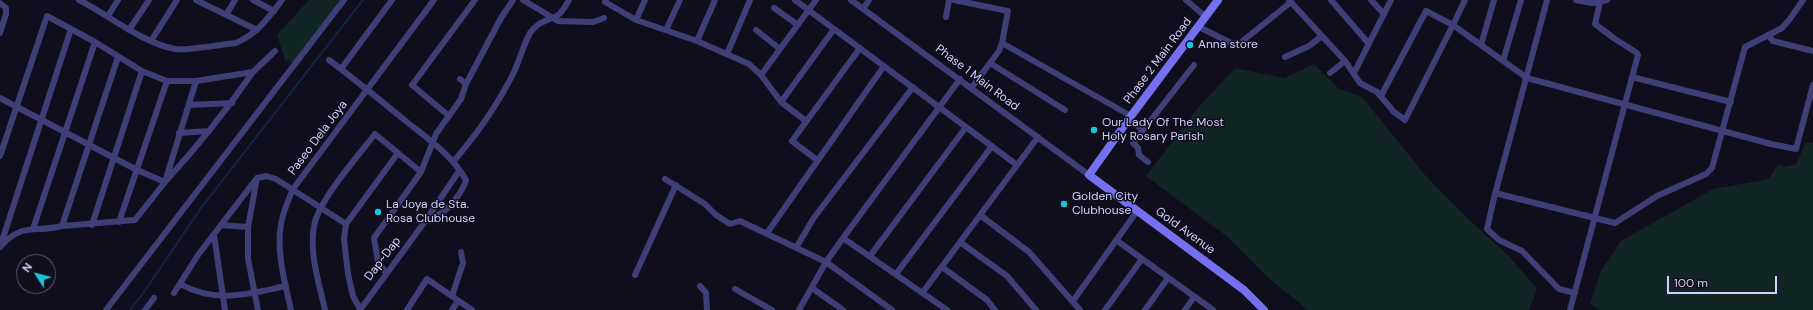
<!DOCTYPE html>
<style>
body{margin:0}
#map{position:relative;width:1813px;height:310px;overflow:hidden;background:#100e1c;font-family:"DM Sans",sans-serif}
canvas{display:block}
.north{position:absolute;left:16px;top:254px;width:40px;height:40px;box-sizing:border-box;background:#100e1c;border:1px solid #5e5b74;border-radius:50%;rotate:306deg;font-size:11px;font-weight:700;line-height:16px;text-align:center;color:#d3cef9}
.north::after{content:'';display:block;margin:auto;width:14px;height:18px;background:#19c6db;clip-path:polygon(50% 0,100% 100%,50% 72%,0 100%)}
.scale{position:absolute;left:1667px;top:276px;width:110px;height:18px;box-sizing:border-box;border:2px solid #d3cef9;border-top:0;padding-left:5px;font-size:12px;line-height:14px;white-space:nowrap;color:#d3cef9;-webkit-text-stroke:3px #100e1c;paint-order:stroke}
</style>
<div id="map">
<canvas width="1813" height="310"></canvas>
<div class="north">N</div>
<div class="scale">100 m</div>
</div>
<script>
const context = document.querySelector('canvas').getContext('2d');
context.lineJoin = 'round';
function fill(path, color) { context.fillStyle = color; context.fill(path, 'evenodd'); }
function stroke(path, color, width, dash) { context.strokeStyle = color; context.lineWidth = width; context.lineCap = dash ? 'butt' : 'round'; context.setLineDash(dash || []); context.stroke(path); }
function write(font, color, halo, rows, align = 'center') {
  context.font = font + ' "DM Sans",sans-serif'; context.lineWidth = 3; context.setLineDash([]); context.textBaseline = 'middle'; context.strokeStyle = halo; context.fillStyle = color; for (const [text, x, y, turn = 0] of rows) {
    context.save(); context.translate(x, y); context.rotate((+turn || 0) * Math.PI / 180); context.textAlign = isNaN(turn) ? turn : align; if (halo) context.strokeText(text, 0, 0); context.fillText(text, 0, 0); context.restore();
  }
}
fill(new Path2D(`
 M 309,0 L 346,0 L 297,67 L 288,59 L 286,62 L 277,35 Z
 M 1314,64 L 1339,89 L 1362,97 L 1426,176 L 1465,216 L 1509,256 L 1537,289 L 1529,310 L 1308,310 L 1266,276 L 1229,238 L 1146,176 L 1197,109 L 1235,68 L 1284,78 Z
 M 1806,142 L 1813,143 L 1813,310 L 1600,310 L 1590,304 L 1601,271 L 1621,241 L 1713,189 L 1769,179 L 1778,164 L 1785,167 L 1796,164 Z`), '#112525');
stroke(new Path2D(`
 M 130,310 L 144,292 L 201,208 L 363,0`), '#132540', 2);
stroke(new Path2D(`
 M 79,0 C 109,15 142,43 175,49 C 185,51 223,44 236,43 C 257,34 269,17 282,0
 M 196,0 L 257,30
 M 253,0 L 274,11
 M 523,0 L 558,21 L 593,22 L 604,18
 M 606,0 L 605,2 L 636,20 L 697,41 L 749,64 L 761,75 L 781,102 L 806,121
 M 795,0 L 1017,165
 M 851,0 L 1089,175
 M 954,0 L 1008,11 L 1002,43 L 999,51 L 972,87
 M 1186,0 L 1206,17
 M 1289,0 L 1345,61 L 1360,83 L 1377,92 L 1394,112 L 1405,120 L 1453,25 L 1426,11 L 1381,96
 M 1331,0 L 1369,44
 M 1371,0 L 1384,14
 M 1465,0 L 1453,25 L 1527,78 L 1771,144 L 1796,149 L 1813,85
 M 1547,0 L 1494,198 L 1487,229 L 1499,240 L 1522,251 L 1559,289 L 1575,293
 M 1576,0 L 1592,3 L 1607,0
 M 0,3 L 6,8 L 6,14 L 0,33
 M 774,8 L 798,25
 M 863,9 L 869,0
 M 226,15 L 235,0
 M 108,16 L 118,0
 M 946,17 L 949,0
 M 636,20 L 645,0
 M 1199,27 L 1231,43 L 1239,44 L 1291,2
 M 129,30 L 149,0
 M 666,30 L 680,0
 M 756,30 L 780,49
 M 1768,35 L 1773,41 L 1813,51
 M 151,41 L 177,0
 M 697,41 L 715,0
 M 1002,43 L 1131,116
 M 1481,45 L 1494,0
 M 727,54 L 750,0
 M 1285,57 L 1309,46 L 1322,36
 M 329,60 C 356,80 381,101 407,122 C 428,139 453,156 466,180 C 463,191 451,207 441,213 C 437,216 431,218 426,220
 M 1503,61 L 1521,0
 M 990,63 L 1065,110
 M 341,69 L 392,0
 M 253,72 L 275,51
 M 1330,73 L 1345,61
 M 1354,73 L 1391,0
 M 761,75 L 816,0
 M 1632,77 L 1731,102
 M 460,79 L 466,84
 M 0,98 L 137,170 L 165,182 L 135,220 L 62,226
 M 781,102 L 834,29
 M 189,105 L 232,103
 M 449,116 L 412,85 L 475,0
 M 1128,119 L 1143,130
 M 179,133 L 209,131
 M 0,156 L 47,16 L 71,29
 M 817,160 L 792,141 L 860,48
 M 453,162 C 477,134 499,103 515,70 C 520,58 524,44 530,33 C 538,21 548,21 558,15 C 563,11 566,5 569,0
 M 1148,162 L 1139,155 L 1138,148 L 1133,143 L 1194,65
 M 257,178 L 248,227 L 248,259 L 258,310
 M 665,179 L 705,204 L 716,215 L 730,224 L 740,221 L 826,262 L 892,310
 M 1495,193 L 1615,223 L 1657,196 L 1706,174 L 1712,168 L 1745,47 L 1782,28 L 1789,20 L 1803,0
 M 980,215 L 1029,252 L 1080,310
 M 119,222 L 167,81
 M 92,225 L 142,71
 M 221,225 L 248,227
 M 33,229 L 95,42
 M 767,233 L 884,66
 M 214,235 L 225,310
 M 843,238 L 947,310
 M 1116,240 L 1213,310
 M 960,242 L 1007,276 L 1036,310
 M 2,245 C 23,222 36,233 62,226 L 118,57
 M 0,247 L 71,29 L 95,42 L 142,71 L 167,81 L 196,81 L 253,72 C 226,111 197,147 165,182 L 196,81
 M 796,248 L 813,219 L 913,87
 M 870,256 L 966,127
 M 942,267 L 987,300 L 995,310
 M 386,273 L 378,262 L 374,238 L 421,172 L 436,134 L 461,99 L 466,84 L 501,18 L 513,0
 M 896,274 L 992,146
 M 635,275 L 676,185
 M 180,284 C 216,304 248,294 286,286
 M 700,286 L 706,293 L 707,310
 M 812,288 L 843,310
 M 735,289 L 772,310
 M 923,292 L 1038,137
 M 174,293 L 198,255 L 257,178 L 266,176 L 276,179 L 346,224
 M 452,296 L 463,263 L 461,252
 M 1073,301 L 1137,211
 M 360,309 L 353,296 L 348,274 L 344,239 L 346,224 L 398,153
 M 106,310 L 344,0
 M 145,310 L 154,298
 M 291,310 C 285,283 276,252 281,224 C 283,212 288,201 293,189 L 434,0
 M 325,310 C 319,283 309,253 314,226 C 318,201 358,156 375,134 L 421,172
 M 360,310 L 426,220 L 459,171
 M 407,310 L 427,279 L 472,310
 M 452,310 L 458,301
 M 799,310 L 826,262 L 843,238 L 960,79
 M 1105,310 L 1142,259
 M 1145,310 L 1168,278
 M 1185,310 L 1194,297
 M 1570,310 L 1638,55 L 1637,53 L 1615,39 L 1595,24 L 1600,2`), '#403e76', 6);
stroke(new Path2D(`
 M 1218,0 L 1131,116 L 1089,175 L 1244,290 L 1264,310`), '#7470ef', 8);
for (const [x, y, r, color] of [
 [1190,45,4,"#19c6db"],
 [1094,130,4,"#19c6db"],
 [1064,204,4,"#19c6db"],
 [378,212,4,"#19c6db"]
]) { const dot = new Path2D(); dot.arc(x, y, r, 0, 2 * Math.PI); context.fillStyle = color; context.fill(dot); stroke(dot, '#100e1c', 1.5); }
write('12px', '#d3cef9', '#100e1c', [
 ["Anna store",1198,45],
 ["Our Lady Of The Most",1102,123],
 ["Holy Rosary Parish",1102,137],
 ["Golden City",1072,197],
 ["Clubhouse",1072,211],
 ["La Joya de Sta.",386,205],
 ["Rosa Clubhouse",386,219]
], 'left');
write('12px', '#d3cef9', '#100e1c', [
 ["Phase 2 Main Road",1158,61,-53],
 ["Phase 1 Main Road",977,78,37],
 ["Paseo Dela Joya",318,138,-53],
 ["Gold Avenue",1185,231,36],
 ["Dap~Dap",383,259,-53]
]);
</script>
